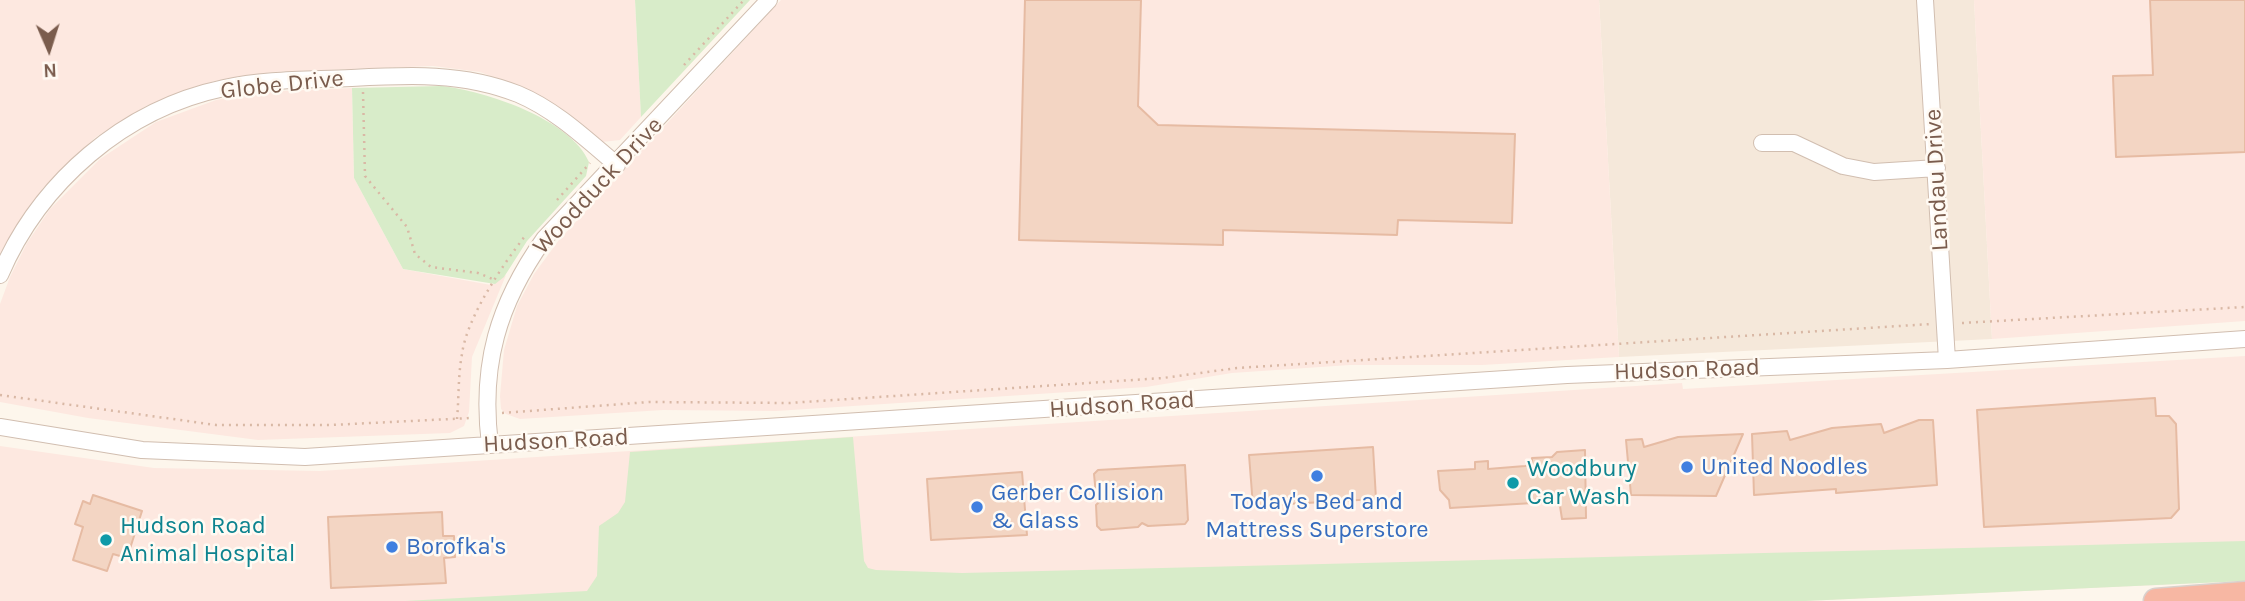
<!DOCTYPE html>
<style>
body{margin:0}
#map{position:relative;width:2245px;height:601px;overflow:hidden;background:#fdf6ec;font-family:Karla,sans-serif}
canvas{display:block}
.north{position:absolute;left:14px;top:14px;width:70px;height:70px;-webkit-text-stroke:5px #fffaf3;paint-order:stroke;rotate:177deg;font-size:19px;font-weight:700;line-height:28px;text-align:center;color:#7a5c4d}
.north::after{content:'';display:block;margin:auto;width:24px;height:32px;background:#7a5c4d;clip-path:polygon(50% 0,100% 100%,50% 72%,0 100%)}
</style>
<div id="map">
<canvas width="2245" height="601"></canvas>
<div class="north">N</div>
</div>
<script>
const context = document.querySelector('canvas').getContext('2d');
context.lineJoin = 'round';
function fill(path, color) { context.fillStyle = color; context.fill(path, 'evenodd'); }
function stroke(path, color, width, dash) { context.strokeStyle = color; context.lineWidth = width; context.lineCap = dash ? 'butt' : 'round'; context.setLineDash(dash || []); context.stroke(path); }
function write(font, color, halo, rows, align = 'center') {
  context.font = font + ' Karla,sans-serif'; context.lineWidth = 5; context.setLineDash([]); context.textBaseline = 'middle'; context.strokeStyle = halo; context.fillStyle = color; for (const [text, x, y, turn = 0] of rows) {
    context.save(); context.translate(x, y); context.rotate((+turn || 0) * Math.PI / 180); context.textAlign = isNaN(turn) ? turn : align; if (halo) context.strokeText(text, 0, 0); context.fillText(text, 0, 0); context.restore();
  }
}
fill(new Path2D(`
 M 1599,0 L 1974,0 L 1992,339 L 1619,357 Z`), '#f5e8da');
fill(new Path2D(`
 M 0,0 L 635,0 L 641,117 L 620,140 L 602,142 L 568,113 L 533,92 L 480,72 L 433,66 L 273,72 L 214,81 L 146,106 L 96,137 L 43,188 L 0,253 Z
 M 781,0 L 1599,0 L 1619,357 L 1482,365 L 1350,365 L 1232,373 L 1146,387 L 776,411 L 663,410 L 520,419 L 506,414 L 501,409 L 500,396 L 504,350 L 517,306 L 534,274 L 559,240 Z
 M 1974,0 L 2245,0 L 2245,321 L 1992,339 Z
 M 352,88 L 354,178 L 403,269 L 491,285 L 506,275 L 472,357 L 469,412 L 464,426 L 450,433 L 258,440 L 88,418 L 0,402 L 0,304 L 10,277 L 27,243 L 50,209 L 100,159 L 156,122 L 216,100 L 256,92 Z
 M 2245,356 L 2245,581 L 1805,601 L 0,601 L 0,446 L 154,468 L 320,471 L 1682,383 L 1683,389 Z`), '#fde8e0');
fill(new Path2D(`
 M 635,0 L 750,0 L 641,117 Z
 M 442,86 C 485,91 571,119 589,162 L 586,176 L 527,241 L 504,277 L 495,284 L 403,269 L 354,178 L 352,88 Z
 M 853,437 L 864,561 L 868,568 L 876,570 L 962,573 L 2245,541 L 2245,581 L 1805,601 L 405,601 L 587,591 L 597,576 L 599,526 L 618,513 L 625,502 L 630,452 Z`), '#d8ecc9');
const building = new Path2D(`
 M 1025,0 L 1141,0 L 1138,106 L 1158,125 L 1515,134 L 1512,223 L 1398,220 L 1397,235 L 1223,230 L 1223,245 L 1019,240 Z
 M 2150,0 L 2245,0 L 2245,152 L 2116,157 L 2113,76 L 2153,75 Z
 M 2155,398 L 2156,416 L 2169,416 L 2176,424 L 2179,509 L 2171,518 L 1984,527 L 1977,410 Z
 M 1919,420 L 1933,420 L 1937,485 L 1836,493 L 1836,489 L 1754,495 L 1752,434 L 1787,431 L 1790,440 L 1832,428 L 1881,424 L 1884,433 Z
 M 1743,434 L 1716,496 L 1631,495 L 1626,440 L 1642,439 L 1644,447 L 1678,437 Z
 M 1373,447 L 1376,499 L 1253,506 L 1249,455 Z
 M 1585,450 L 1586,518 L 1562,519 L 1560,506 L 1550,502 L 1450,508 L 1449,500 L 1440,490 L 1438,471 L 1475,469 L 1475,462 L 1488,461 L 1488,469 L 1525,466 L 1532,465 L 1532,458 L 1552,457 L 1557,452 Z
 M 1185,465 L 1188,520 L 1185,524 L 1148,526 L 1142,523 L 1138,527 L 1101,530 L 1097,526 L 1096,505 L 1101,500 L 1096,495 L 1094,474 L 1098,470 Z
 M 1022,472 L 1027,535 L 931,540 L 927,479 Z
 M 93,495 L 142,511 L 127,558 L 113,554 L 107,571 L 73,560 L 83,527 L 75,524 L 83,501 L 90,504 Z
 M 442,512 L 443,536 L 454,536 L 455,557 L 444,558 L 446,583 L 331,588 L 328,517 Z`);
fill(building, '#f3d5c3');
stroke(building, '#e6bba3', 2);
const minor = new Path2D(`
 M 1925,0 L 1947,360
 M 1762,143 L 1794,143 L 1843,166 L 1874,172 L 1937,168
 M 0,275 C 40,182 124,109 224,88 C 265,79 309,80 351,78 C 408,75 463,72 518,94 C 556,110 586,139 617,165
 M 0,427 L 142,450 L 305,457 L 1567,375 L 1947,360 L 2245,339
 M 490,445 C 480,365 498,304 544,239 L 769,0`);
const highway = new Path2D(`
 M 2156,601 L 2245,594`);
stroke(minor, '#d1beb0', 18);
stroke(highway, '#dad1cd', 27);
stroke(new Path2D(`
 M 684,65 L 744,0
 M 363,92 L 365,176 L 407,227 L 415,254 L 431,267 L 478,273 L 495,280
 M 557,200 L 590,163
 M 1962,323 L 2245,307
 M 0,395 L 216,425 L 331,425 L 471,418
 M 502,413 L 649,402 L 789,403 L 1163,378 L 1237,368 L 1931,324
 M 457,419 C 459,398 458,375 462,354 C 467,317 502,266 525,236`), '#d9b8a5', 2.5, [2, 5]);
stroke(minor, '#fff', 16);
stroke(highway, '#f7b7a3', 24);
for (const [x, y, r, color] of [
 [1687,467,7,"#3f7fe0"],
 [1317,476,7,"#3f7fe0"],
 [1513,483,7,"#0f9aa8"],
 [977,507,7,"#3f7fe0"],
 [106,540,7,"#0f9aa8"],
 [392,547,7,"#3f7fe0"]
]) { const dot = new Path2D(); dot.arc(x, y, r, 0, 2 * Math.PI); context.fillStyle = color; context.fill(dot); stroke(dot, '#fffaf3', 2.5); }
write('24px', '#7a5c4d', '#fffaf3', [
 ["Globe Drive",282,85,-6],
 ["Landau Drive",1937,180,-93],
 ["Woodduck Drive",598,186,-47],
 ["Hudson Road",1687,370,-2],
 ["Hudson Road",1122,405,-4],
 ["Hudson Road",556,441,-3]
]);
write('24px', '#366cbe', '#fffaf3', [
 ["United Noodles",1701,467],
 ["Gerber Collision",991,493],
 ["& Glass",991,521],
 ["Today's Bed and",1317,502,"center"],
 ["Mattress Superstore",1317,530,"center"],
 ["Borofka's",406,547]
], 'left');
write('24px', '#0d838f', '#fffaf3', [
 ["Woodbury",1527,469],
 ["Car Wash",1527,497],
 ["Hudson Road",120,526],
 ["Animal Hospital",120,554]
], 'left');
</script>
